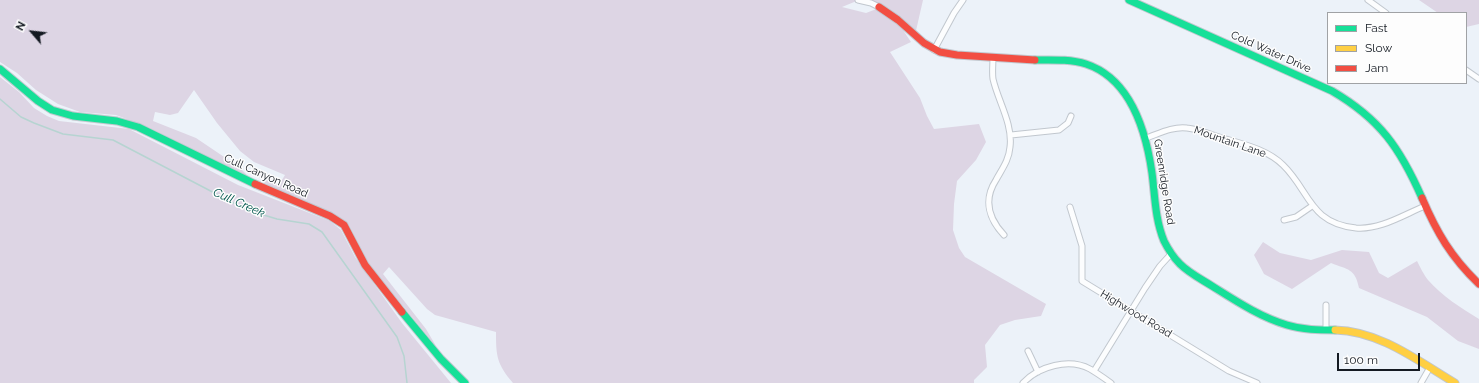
<!DOCTYPE html>
<style>
body{margin:0}
#map{position:relative;width:1479px;height:383px;overflow:hidden;background:#ecf2f9;font-family:Raleway,sans-serif}
canvas{display:block}
.legend{position:absolute;left:1327px;top:12px;width:140px;height:72px;box-sizing:border-box;background:#fdfdfd;border:1px solid #a0a2a5;margin:0;padding:5px 7px;list-style:none;font-size:12px;color:#141a22}
.legend li{display:flex;align-items:center;gap:8px;height:20px}
.legend b{width:20px;border:1px solid #a0a2a5}
.north{position:absolute;left:12px;top:12px;width:40px;height:40px;-webkit-text-stroke:3px #fdfdfd;paint-order:stroke;rotate:298deg;font-size:11px;font-weight:700;line-height:16px;text-align:center;color:#141a22}
.north::after{content:'';display:block;margin:auto;width:14px;height:18px;background:#141a22;clip-path:polygon(50% 0,100% 100%,50% 72%,0 100%)}
.scale{position:absolute;left:1337px;top:353px;width:83px;height:18px;box-sizing:border-box;border:2px solid #141a22;border-top:0;padding-left:5px;font-size:12px;line-height:14px;white-space:nowrap;color:#141a22;-webkit-text-stroke:3px #fdfdfd;paint-order:stroke}
</style>
<div id="map">
<canvas width="1479" height="383"></canvas>
<ul class="legend">
<li><b style="height:5px;background:#16e098"></b>Fast</li>
<li><b style="height:5px;background:#ffcf43"></b>Slow</li>
<li><b style="height:5px;background:#f24e42"></b>Jam</li>
</ul>
<div class="north">N</div>
<div class="scale">100 m</div>
</div>
<script>
const context = document.querySelector('canvas').getContext('2d');
context.lineJoin = 'round';
function fill(path, color) { context.fillStyle = color; context.fill(path, 'evenodd'); }
function stroke(path, color, width, dash) { context.strokeStyle = color; context.lineWidth = width; context.lineCap = dash ? 'butt' : 'round'; context.setLineDash(dash || []); context.stroke(path); }
function write(font, color, halo, rows, align = 'center') {
  context.font = font + ' Raleway,sans-serif'; context.lineWidth = 3; context.setLineDash([]); context.textBaseline = 'middle'; context.strokeStyle = halo; context.fillStyle = color; for (const [text, x, y, turn = 0] of rows) {
    context.save(); context.translate(x, y); context.rotate((+turn || 0) * Math.PI / 180); context.textAlign = isNaN(turn) ? turn : align; if (halo) context.strokeText(text, 0, 0); context.fillText(text, 0, 0); context.restore();
  }
}
fill(new Path2D(`
 M 0,0 L 859,0 L 842,7 L 866,13 L 879,8 L 903,30 L 911,42 L 890,52 L 920,98 L 927,116 L 934,129 L 979,124 L 986,142 L 976,160 L 957,181 L 954,204 L 953,230 L 959,248 L 965,257 L 1046,304 L 1041,316 L 1015,320 L 1000,325 L 985,345 L 987,367 L 974,380 L 974,383 L 513,383 C 497,364 496,357 496,332 L 435,315 L 427,309 L 389,267 L 383,274 L 426,329 L 436,346 L 370,266 L 349,225 L 334,214 L 321,208 L 284,194 L 265,183 L 255,174 L 257,172 L 279,185 L 285,175 L 254,162 L 240,151 L 217,123 L 194,90 L 178,113 L 170,115 L 155,112 L 153,121 L 196,138 L 239,167 L 250,178 L 150,128 L 116,115 L 80,112 L 58,104 L 36,90 L 17,73 L 0,62 Z
 M 866,0 L 923,0 L 915,35 Z
 M 1419,0 L 1479,0 L 1479,24 L 1466,27 L 1466,13 L 1438,13 Z
 M 0,77 L 19,92 L 34,108 L 47,116 L 59,121 L 129,129 L 238,185 L 330,221 L 341,230 L 355,257 L 402,323 L 451,383 L 0,383 Z
 M 1263,242 L 1280,253 L 1311,260 L 1342,250 L 1369,252 L 1379,273 L 1388,278 L 1417,261 C 1420,267 1424,275 1428,280 C 1442,296 1461,308 1479,319 L 1479,349 L 1458,341 L 1427,317 L 1359,288 C 1355,268 1348,270 1331,263 L 1292,289 L 1264,274 L 1254,255 Z`), '#ddd5e4');
stroke(new Path2D(`
 M 0,99 L 21,117 L 34,123 L 63,134 L 113,140 L 247,210 L 277,219 L 309,224 L 322,232 L 397,337 L 404,356 L 407,383`), '#b6d4d1', 1.5);
const street = new Path2D(`
 M 858,0 L 871,3 L 879,7
 M 1368,0 L 1386,13
 M 934,50 L 954,13 L 963,0
 M 993,57 C 993,65 992,72 993,79 C 998,101 1013,124 1010,147 C 1009,160 1002,169 996,180 C 983,200 989,219 1004,235
 M 1466,70 L 1479,79
 M 1011,135 L 1059,130 L 1068,123 L 1071,116
 M 1146,138 C 1158,134 1173,126 1187,128 C 1197,129 1207,133 1216,136 C 1238,143 1266,148 1283,165 C 1310,191 1309,223 1356,228 C 1380,230 1403,215 1425,206
 M 1070,207 L 1082,246 L 1082,281 L 1229,371 L 1257,383
 M 1284,220 L 1296,217 L 1312,206
 M 1326,330 L 1326,305
 M 1028,351 L 1038,372
 M 1094,371 L 1145,288 L 1160,266 L 1171,254
 M 1023,383 C 1039,366 1069,358 1090,369 C 1097,373 1104,378 1111,383
 M 1421,383 L 1429,369`);
const fast = new Path2D(`
 M 1129,0 L 1332,91 C 1380,119 1400,148 1422,198
 M 1035,60 C 1052,60 1070,59 1086,64 C 1131,79 1146,131 1152,173 C 1155,196 1155,219 1164,241 C 1168,249 1173,257 1180,264 C 1189,273 1201,279 1212,286 C 1236,301 1260,317 1287,325 C 1303,330 1319,330 1335,330
 M 0,69 L 38,101 L 52,110 L 73,116 L 117,121 L 138,127 L 255,184
 M 402,312 L 441,359 L 465,383`);
const slow = new Path2D(`
 M 1335,330 C 1380,331 1418,361 1455,383`);
const jam = new Path2D(`
 M 879,7 L 898,20 L 924,43 L 940,52 L 957,55 L 1035,60
 M 255,184 L 330,216 L 344,225 L 365,265 L 402,312
 M 1422,198 C 1437,233 1451,257 1479,284`);
stroke(street, '#c1c7ce', 7);
stroke(fast, '#c1c7ce', 9);
stroke(slow, '#c1c7ce', 9);
stroke(jam, '#c1c7ce', 9);
stroke(street, '#fcfdfe', 5);
stroke(fast, '#16e098', 7);
stroke(slow, '#ffcf43', 7);
stroke(jam, '#f24e42', 7);
write('11px', '#141a22', '#fdfdfd', [
 ["Cold Water Drive",1271,52,24],
 ["Mountain Lane",1230,142,19],
 ["Cull Canyon Road",266,176,24],
 ["Greenridge Road",1164,182,81],
 ["Highwood Road",1136,314,31]
]);
write('italic 12px', '#00564d', '#fdfdfd', [
 ["Cull Creek",239,203,24]
]);
</script>
